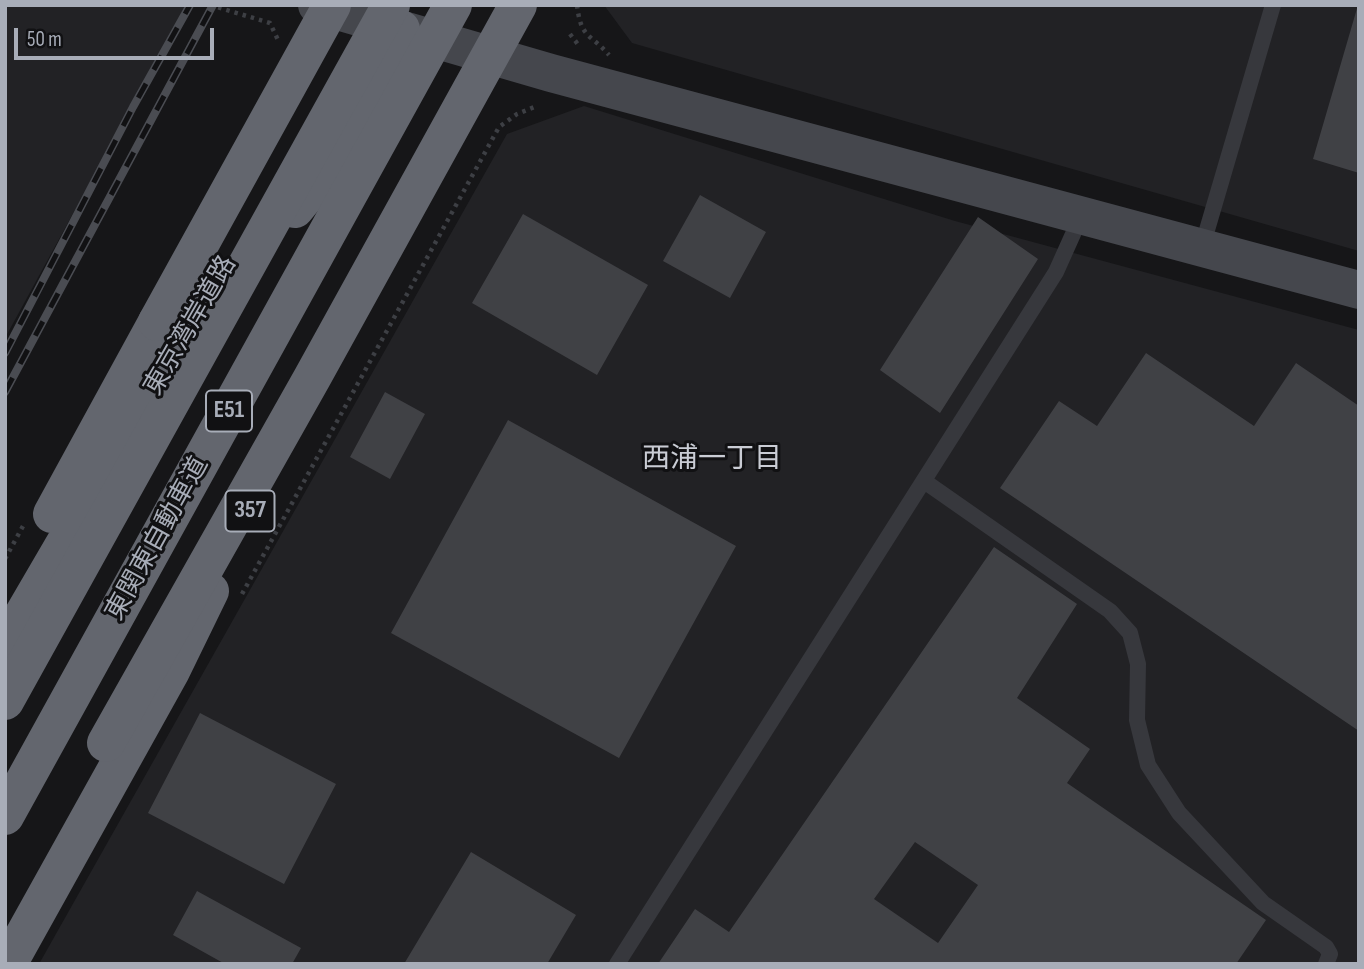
<!DOCTYPE html>
<meta charset="utf-8">
<style>
body{margin:0}
#map{position:relative;width:1364px;height:969px;overflow:hidden;background:#161618;font-family:"Sofia Sans Condensed",sans-serif}
canvas{display:block}
.frame{position:absolute;inset:0;border:7px solid #a8adb8;pointer-events:none}
.scale{position:absolute;left:14px;top:28px;width:200px;height:32px;box-sizing:border-box;border:4px solid #a8adb8;border-top:0;padding-left:9px;font-size:21px;line-height:24px;white-space:nowrap;color:#a8adb8;-webkit-text-stroke:5px #111113;paint-order:stroke}
</style>
<div id="map">
<canvas width="1364" height="969"></canvas>
<div class="frame"></div>
<div class="scale">50 m</div>
</div>
<script>
const context = document.querySelector('canvas').getContext('2d');
context.lineJoin = 'round';
function fill(path, color) { context.fillStyle = color; context.fill(path, 'evenodd'); }
function stroke(path, color, width, dash) { context.strokeStyle = color; context.lineWidth = width; context.lineCap = dash ? 'butt' : 'round'; context.setLineDash(dash || []); context.stroke(path); }
function write(font, color, halo, rows, align = 'center') {
  context.font = font + ' "Sofia Sans Condensed","Noto Sans JP",sans-serif'; context.lineWidth = 6; context.setLineDash([]); context.textBaseline = 'middle'; context.strokeStyle = halo; context.fillStyle = color; for (const [text, x, y, turn = 0] of rows) {
    context.save(); context.translate(x, y); context.rotate((+turn || 0) * Math.PI / 180); context.textAlign = isNaN(turn) ? turn : align; if (halo) context.strokeText(text, 0, 0); context.fillText(text, 0, 0); context.restore();
  }
}
fill(new Path2D(`
 M 5,5 L 187,5 L 5,338 Z
 M 604,5 L 1359,5 L 1359,251 L 632,43 Z
 M 584,106 L 955,221 L 1359,330 L 1359,964 L 39,964 L 507,134 Z`), '#222225');
fill(new Path2D(`
 M 1358,5 L 1359,5 L 1359,173 L 1313,159 Z
 M 700,195 L 766,232 L 730,298 L 663,261 Z
 M 523,214 L 648,285 L 597,375 L 472,303 Z
 M 978,217 L 1038,259 L 940,413 L 880,370 Z
 M 1146,353 L 1254,426 L 1296,363 L 1359,406 L 1359,731 L 1000,488 L 1059,401 L 1097,426 Z
 M 385,392 L 425,414 L 390,479 L 350,457 Z
 M 508,420 L 736,546 L 619,758 L 391,633 Z
 M 994,547 L 1077,604 L 1017,698 L 1090,749 L 1067,783 L 1266,920 L 1236,964 L 658,964 L 695,909 L 729,932 ZM 915,842 L 978,885 L 938,943 L 874,899 Z
 M 200,713 L 336,784 L 284,884 L 148,813 Z
 M 471,852 L 576,915 L 547,964 L 404,964 Z
 M 197,891 L 301,948 L 292,964 L 225,964 L 173,935 Z`), '#404145');
stroke(new Path2D(`
 M 210,5 L 270,23 L 278,40
 M 577,5 C 581,39 590,33 609,55
 M 570,34 L 580,47
 M 5,559 L 23,526
 M 242,594 L 499,127 L 517,114 L 537,106`), '#3d3f44', 4.5, [3.5, 5]);
stroke(new Path2D(`
 M 1202,247 L 1273,5
 M 924,481 L 1110,611 L 1130,633 L 1138,664 L 1137,720 L 1148,765 L 1179,813 L 1263,903 L 1326,947 L 1330,954 L 1326,964
 M 617,964 L 1056,272 L 1082,214`), '#37383d', 16);
stroke(new Path2D(`
 M 317,5 L 551,73 L 1359,290`), '#45474d', 38);
stroke(new Path2D(`
 M 295,209 L 309,192 L 401,29
 M 52,514 L 157,322
 M 5,646 L 212,291
 M 8,964 L 171,671 L 210,591`), '#63666e', 38);
const rail = new Path2D(`
 M 5,353 L 133,107 L 190,5
 M 5,392 L 213,5`);
stroke(rail, '#4a4c52', 8);
stroke(rail, '#111113', 5, [16]);
stroke(new Path2D(`
 M 157,322 L 332,5
 M 5,701 L 391,5
 M 106,743 L 312,378 L 518,5
 M 5,816 L 453,5`), '#63666e', 38);
for (const [x, y, w] of [
 [229,411,46],
 [250,511,49]
]) { const box = new Path2D(); box.roundRect(x - w / 2, y - 20.5, w, 41, 5); context.fillStyle = '#111113'; context.fill(box); stroke(box, '#a8adb8', 2); }
write('bold 24px', '#a8adb8', null, [
 ["E51",229,411],
 ["357",250,511]
]);
write('26px', '#a8adb8', '#111113', [
 ["東京湾岸道路",191,326,-60],
 ["東関東自動車道",158,539,-61]
]);
write('28px', '#c9ccd4', '#111113', [
 ["西浦一丁目",712,460]
]);
</script>
